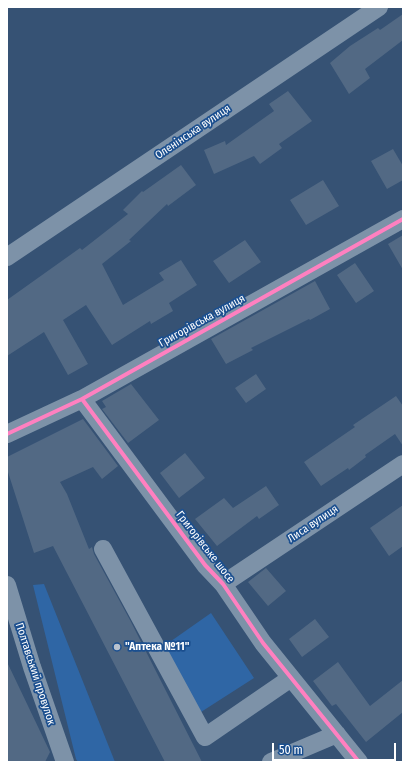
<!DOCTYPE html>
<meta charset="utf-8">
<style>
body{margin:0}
#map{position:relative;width:410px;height:769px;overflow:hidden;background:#365274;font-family:"Fira Sans Condensed",sans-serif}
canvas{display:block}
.frame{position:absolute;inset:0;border:8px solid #fff;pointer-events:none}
.scale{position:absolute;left:272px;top:743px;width:124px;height:18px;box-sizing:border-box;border:2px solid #fff;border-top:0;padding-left:5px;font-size:12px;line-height:14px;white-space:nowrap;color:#fff;-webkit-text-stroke:3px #1b4f8f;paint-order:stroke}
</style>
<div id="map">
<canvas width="410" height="769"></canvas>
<div class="frame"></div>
<div class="scale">50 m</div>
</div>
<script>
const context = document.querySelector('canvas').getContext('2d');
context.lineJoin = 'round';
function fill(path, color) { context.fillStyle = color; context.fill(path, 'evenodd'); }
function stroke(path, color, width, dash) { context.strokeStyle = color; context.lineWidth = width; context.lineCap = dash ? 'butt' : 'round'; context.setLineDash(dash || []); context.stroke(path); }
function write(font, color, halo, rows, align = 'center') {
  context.font = font + ' "Fira Sans Condensed",sans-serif'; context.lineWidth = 3.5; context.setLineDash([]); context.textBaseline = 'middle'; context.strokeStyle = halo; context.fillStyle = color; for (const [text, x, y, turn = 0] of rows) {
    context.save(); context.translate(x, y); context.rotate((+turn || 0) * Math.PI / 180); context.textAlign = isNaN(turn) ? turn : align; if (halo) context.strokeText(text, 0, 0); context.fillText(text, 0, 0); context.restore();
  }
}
fill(new Path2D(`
 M 44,584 L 115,762 L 78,762 L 76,759 L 33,585 Z
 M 211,613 L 254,678 L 201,712 L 164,646 Z`), '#2f66a5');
fill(new Path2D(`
 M 403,14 L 403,40 L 365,69 L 370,78 L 349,94 L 330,63 L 350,46 L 378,28 L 380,30 Z
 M 288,91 L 312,121 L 279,144 L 282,148 L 260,164 L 254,156 L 214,174 L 204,150 L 225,141 L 226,145 L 274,111 L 269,104 Z
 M 393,149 L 403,166 L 403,180 L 387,189 L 371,161 Z
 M 181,165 L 196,185 L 168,206 L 167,204 L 129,240 L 131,241 L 102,264 L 123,305 L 164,280 L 159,273 L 181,260 L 197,285 L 169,303 L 173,311 L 151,324 L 150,321 L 112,345 L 86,305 L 63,320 L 88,364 L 68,375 L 44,332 L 7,356 L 7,300 L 80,248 L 82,250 L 128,214 L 123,210 L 142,191 L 143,192 Z
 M 323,180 L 339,206 L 306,225 L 290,200 Z
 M 403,235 L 403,270 L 388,244 Z
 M 245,240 L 261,262 L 229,283 L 213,261 Z
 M 355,263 L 374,291 L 356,303 L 337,275 Z
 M 315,281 L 330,309 L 310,320 L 309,319 L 251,348 L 253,350 L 226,364 L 211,339 Z
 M 256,374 L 266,389 L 246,403 L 235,388 Z
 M 131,384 L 159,420 L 128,443 L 102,409 L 106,407 L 102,401 Z
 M 396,396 L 403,406 L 403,446 L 395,434 L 365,455 L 366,457 L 349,470 L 348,468 L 321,486 L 304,462 L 355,427 L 353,425 Z
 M 83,419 L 118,466 L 102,479 L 93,467 L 60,482 L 67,494 L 89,549 L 92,547 L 94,554 L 130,620 L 202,762 L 165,762 L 53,546 L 34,553 L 7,469 L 7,457 Z
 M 185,453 L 205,478 L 179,498 L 160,473 Z
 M 266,486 L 279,505 L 259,519 L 257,516 L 217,546 L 195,519 L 224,498 L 233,508 Z
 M 403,505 L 403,546 L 389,556 L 370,528 Z
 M 266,568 L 286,591 L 268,606 L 248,582 Z
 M 315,619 L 329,637 L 302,657 L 289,639 Z
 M 7,662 L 50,752 L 45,762 L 7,762 Z
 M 338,662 L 370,706 L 403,680 L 403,712 L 366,742 L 336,704 L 332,706 L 313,681 Z`), '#526984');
stroke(new Path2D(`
 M 7,257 L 379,7
 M 82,399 L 205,565 L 223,584 L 263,643 L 359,762
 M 7,434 L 82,399 L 403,219
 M 103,549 L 205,737 L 291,678
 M 223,584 L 403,464
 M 7,585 L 32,667 L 65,762
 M 271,762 L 337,734`), '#7d92a8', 18);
stroke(new Path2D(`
 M 82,399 L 205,565 L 223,584 L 263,643 L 359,762
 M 7,434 L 82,399 L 403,219`), '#ff80c0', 4);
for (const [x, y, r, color] of [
 [117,647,4,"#b9c2ce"]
]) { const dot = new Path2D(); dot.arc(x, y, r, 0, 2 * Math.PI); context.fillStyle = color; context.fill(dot); stroke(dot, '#1b4f8f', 1.5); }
write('11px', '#fff', '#1b4f8f', [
 ["Оленінська вулиця",193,132,-34],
 ["Григорівська вулиця",202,321,-29],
 ["Лиса вулиця",313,524,-34],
 ["Григорівське шосе",205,547,52],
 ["Полтавський провулок",35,674,72]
]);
write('bold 11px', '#fff', '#1b4f8f', [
 ["\"Аптека №11\"",125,647]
], 'left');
</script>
